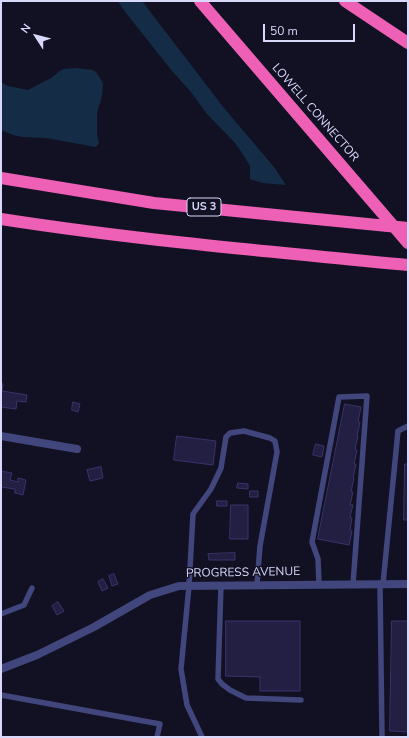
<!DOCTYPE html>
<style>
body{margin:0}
#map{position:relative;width:409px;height:738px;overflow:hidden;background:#121123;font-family:"Nunito Sans",sans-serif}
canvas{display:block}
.frame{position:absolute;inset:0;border:2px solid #d8d8fb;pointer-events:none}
.north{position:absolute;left:16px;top:16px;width:40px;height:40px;-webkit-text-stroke:3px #121123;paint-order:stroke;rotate:306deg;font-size:11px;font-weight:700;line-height:16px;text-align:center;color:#d8d8fb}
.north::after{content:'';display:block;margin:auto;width:14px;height:18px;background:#d8d8fb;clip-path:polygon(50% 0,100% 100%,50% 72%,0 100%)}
.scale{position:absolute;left:263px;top:24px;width:92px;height:18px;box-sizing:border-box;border:2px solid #d8d8fb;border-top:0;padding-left:5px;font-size:12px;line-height:14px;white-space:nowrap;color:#d8d8fb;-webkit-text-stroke:3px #121123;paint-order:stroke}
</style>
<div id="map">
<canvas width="409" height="738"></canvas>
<div class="frame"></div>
<div class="north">N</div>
<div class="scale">50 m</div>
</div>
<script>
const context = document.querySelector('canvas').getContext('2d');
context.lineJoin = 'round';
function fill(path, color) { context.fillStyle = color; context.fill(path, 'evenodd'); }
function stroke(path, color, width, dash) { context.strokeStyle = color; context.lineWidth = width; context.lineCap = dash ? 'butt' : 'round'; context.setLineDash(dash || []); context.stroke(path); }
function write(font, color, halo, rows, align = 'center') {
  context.font = font + ' "Nunito Sans",sans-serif'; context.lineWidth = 3; context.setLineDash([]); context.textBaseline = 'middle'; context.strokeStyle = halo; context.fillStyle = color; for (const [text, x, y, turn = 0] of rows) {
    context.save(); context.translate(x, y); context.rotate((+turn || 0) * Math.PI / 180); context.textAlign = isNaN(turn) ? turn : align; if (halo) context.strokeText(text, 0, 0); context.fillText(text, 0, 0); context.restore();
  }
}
fill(new Path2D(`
 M 118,1 L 142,1 L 224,108 L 274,167 L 286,185 L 262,183 L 250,179 L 250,166 L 242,153 L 235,143 L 207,114 L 191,92 L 172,71 L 122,8 Z
 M 76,68 L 93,70 L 96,72 L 103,83 L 102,96 L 97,113 L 97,135 L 99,143 L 96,147 L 46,138 L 22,137 L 13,135 L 1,130 L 1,82 L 8,86 L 28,90 L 47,80 L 51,78 L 60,71 L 64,69 Z`), '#142c45');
const building = new Path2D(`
 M 1,383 L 3,384 L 2,391 L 27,395 L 26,402 L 17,401 L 16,409 L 1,407 Z
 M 73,402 L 80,404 L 78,412 L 72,410 Z
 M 345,404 L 361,407 L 358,422 L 360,422 L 357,436 L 358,436 L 355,449 L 357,450 L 354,464 L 356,464 L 353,478 L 354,478 L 351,492 L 353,492 L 350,505 L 353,505 L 350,517 L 352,518 L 350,530 L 352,531 L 349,545 L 318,539 Z
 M 177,436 L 216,441 L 213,465 L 174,460 Z
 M 316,444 L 324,446 L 322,457 L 313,455 Z
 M 405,464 L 408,464 L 408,520 L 404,520 Z
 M 101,467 L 103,478 L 90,481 L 87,470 Z
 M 1,471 L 12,473 L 10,480 L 18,482 L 18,478 L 26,480 L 23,495 L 15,493 L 15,489 L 1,487 Z
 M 238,483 L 248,484 L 248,489 L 237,488 Z
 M 250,491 L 258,491 L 258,497 L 250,497 Z
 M 217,501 L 227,501 L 227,506 L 217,506 Z
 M 231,505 L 248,505 L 248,539 L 230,539 Z
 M 235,553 L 235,560 L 209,560 L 208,554 Z
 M 114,574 L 118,584 L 112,586 L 109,576 Z
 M 103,579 L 108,588 L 102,591 L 98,582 Z
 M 58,602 L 64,611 L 57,615 L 52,606 Z
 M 226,621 L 300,621 L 300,691 L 260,691 L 260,677 L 226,676 Z
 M 392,621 L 408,621 L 408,732 L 390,731 Z`);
fill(building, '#221f42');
stroke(building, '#38346c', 1);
stroke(new Path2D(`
 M 319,584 L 318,559 L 312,542 L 339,397 L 367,396 L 353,584
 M 380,584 L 382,737
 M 383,584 L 398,431 L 408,426
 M 221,585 L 218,679 L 222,684 L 230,690 L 246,698 L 301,700
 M 1,614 L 24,605 L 32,588
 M 1,695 L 160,724 L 157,737
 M 202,737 L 187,705 L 181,669 L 189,586 L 193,514 L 211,489 L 221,468 L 226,437 L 230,433 L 244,431 L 270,438 L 275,441 L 277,452 L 260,546 L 257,584`), '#41467d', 5.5);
stroke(new Path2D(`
 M 1,436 L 77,449
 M 1,669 L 37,655 L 94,627 L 150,595 L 179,586 L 408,584`), '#41467d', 8);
stroke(new Path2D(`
 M 200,1 L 408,243
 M 345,1 L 408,43
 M 1,178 L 154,203 L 408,228
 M 1,219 C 136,240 272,252 408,265`), '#ed60b5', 12);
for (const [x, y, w] of [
 [204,207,34]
]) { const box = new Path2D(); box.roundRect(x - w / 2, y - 9, w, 18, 3); context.fillStyle = '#121123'; context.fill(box); stroke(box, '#d8d8fb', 1); }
write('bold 11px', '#d8d8fb', null, [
 ["US 3",204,207]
]);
write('12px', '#d8d8fb', '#121123', [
 ["LOWELL CONNECTOR",315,113,49],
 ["PROGRESS AVENUE",243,573,-1]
]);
</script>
